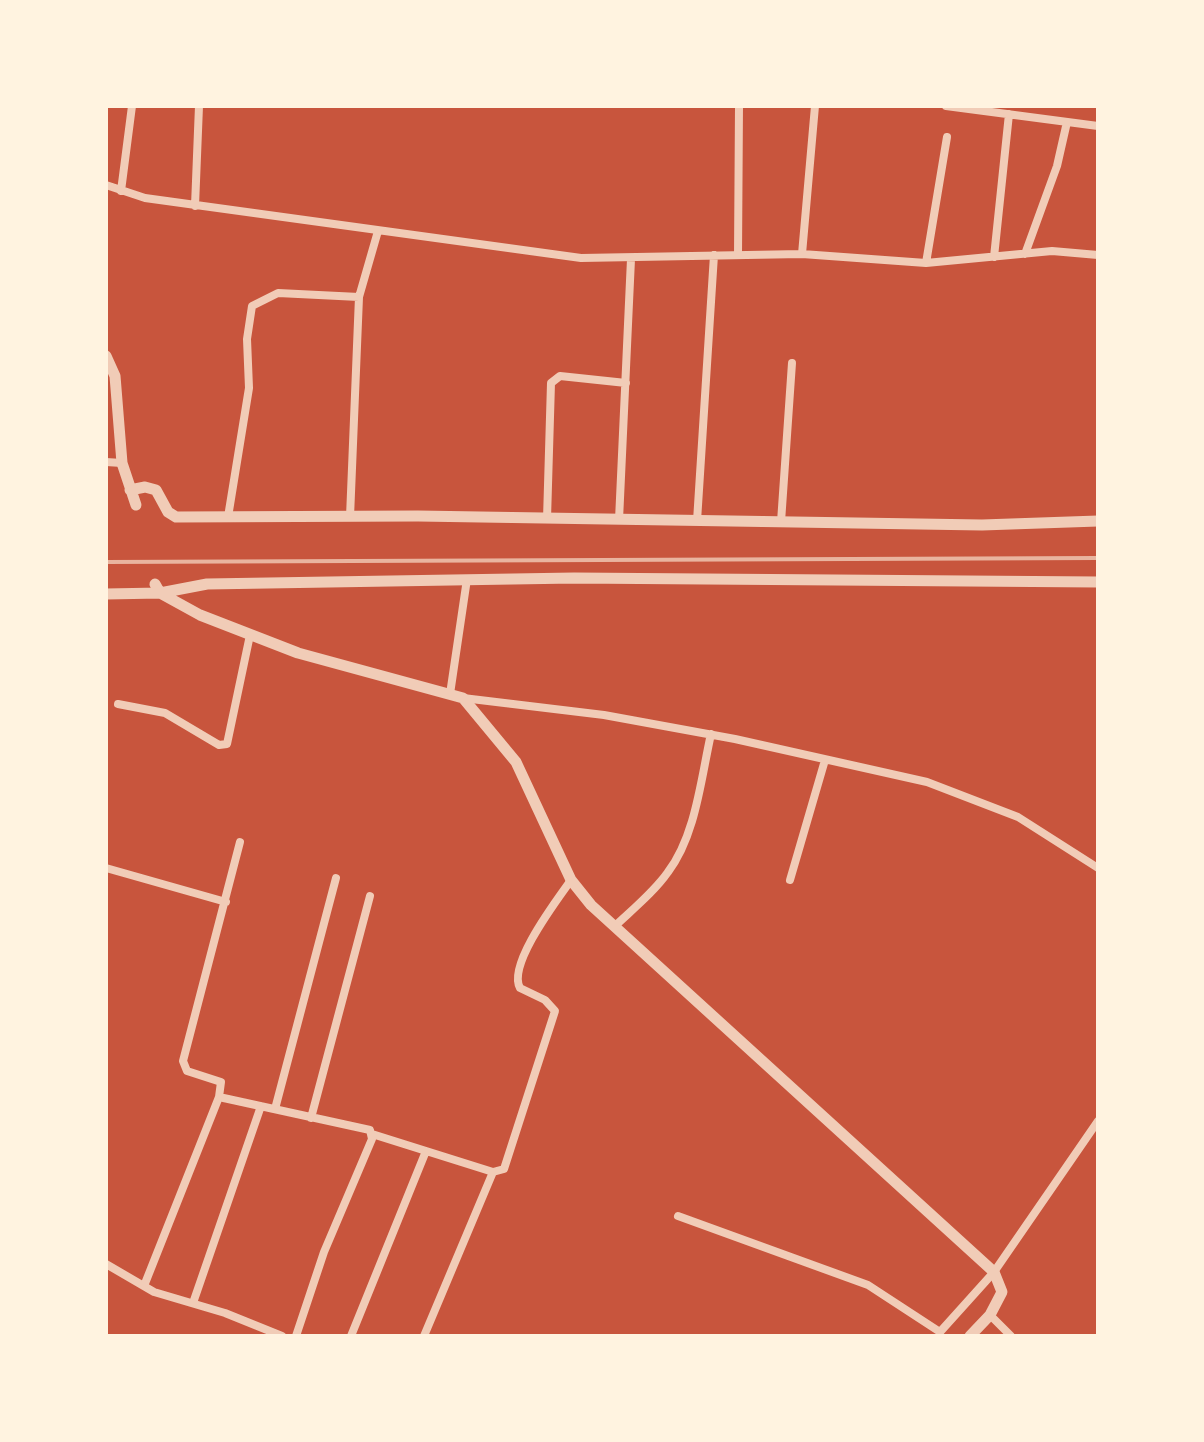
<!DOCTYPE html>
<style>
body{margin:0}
#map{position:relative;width:1204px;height:1442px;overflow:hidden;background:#c8553d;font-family:"DejaVu Sans",sans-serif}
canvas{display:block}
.frame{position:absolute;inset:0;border:108px solid #fff3e0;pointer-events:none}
</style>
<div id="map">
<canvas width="1204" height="1442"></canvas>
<div class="frame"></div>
</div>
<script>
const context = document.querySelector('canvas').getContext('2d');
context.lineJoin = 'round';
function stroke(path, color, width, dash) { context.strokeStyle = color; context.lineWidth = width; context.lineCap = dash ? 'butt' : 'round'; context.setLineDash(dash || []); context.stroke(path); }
stroke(new Path2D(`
 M 946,106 L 1098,126
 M 106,185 L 145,198 L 581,258 L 802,254 L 926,263 L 1052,251 L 1098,255
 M 121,191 L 132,106
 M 195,206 L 199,106
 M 802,254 L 815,106
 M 1025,254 L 1057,166 L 1067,122
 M 738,255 L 739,106
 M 994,257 L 1009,114
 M 926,263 L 947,137
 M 106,462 L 122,463
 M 228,517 L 249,388 L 247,339 L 252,306 L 278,293 L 359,297
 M 350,517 L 359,297 L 378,231
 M 547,519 L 551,383 L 560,376 L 626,383
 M 619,520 L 631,259
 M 697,521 L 714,255
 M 781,522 L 792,363
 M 450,694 L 467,579
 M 463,698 L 604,715 L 735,739 L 927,782 L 1018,817 L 1098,868
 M 118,704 L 165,713 L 219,745 L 227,744 L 250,635
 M 106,868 L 226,902
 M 790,880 L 825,760
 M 615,926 C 633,909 654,892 668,872 C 696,835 701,778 711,734
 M 219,1097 L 221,1082 L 187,1071 L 183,1061 L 240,842
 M 275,1109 L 336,878
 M 311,1118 L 370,896
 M 372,1134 L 493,1172 L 504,1169 L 555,1011 L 545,1000 L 520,988 C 507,965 557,900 571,880
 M 678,1216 L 868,1285 L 940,1332 L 994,1272 L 1098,1121
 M 106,1264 L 154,1292 L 225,1313 L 282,1336
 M 144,1286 L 219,1097 L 370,1130 L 372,1139 L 324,1252 L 296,1336
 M 193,1303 L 261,1106
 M 990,1315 L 1011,1336
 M 351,1336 L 426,1151
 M 424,1336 L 493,1172`), '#f1ccb7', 8);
stroke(new Path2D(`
 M 106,356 L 115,376 L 122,463 L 136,505
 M 130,490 L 145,487 L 156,490 L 168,512 L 176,517 L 418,516 L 982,525 L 1098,521
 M 155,584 L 160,593 L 200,615 L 298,653 L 463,698 L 516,762 L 571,880 L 591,905 L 994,1272 L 1002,1292 L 990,1315 L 970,1336
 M 106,594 L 160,593 L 207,584 L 574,578 L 1098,582`), '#f1ccb7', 11);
stroke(new Path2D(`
 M 106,562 L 1098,558`), '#e9b49f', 4);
</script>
